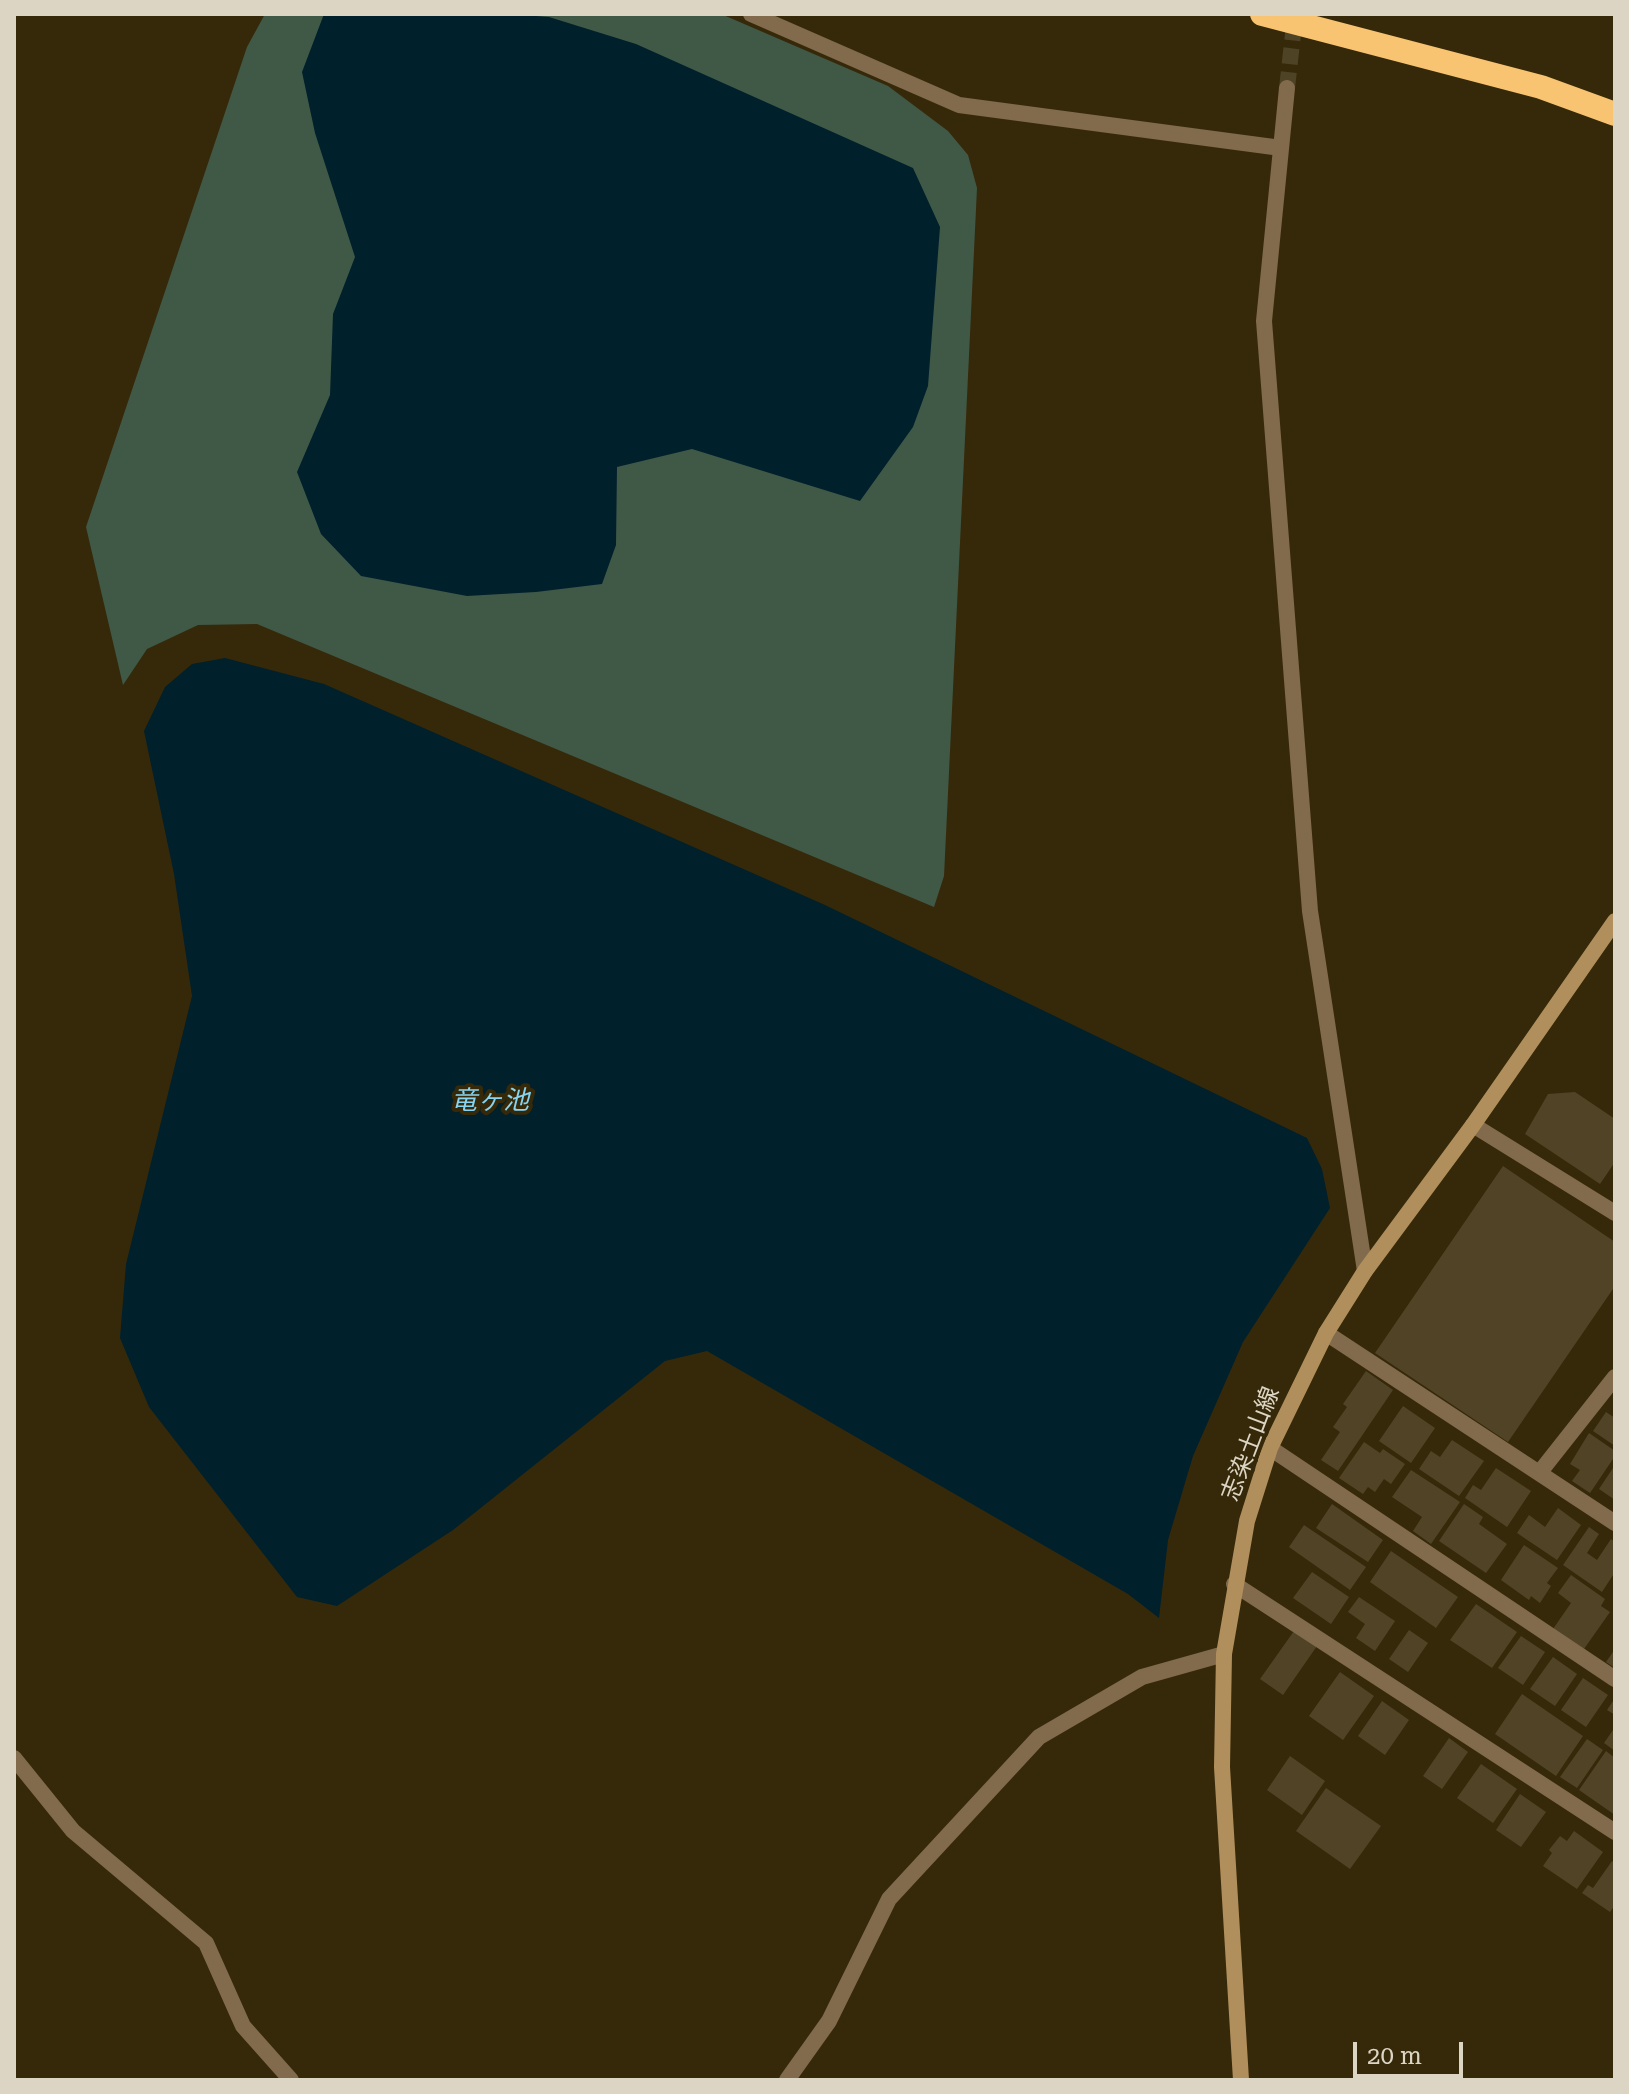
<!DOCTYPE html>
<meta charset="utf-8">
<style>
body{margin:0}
#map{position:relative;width:1629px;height:2094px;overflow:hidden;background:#36290a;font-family:"Roboto Serif",serif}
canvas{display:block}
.frame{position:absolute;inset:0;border:16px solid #dcd5c4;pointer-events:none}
.scale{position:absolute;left:1353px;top:2042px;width:110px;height:36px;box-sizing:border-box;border:4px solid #dcd5c4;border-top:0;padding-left:10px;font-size:24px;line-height:28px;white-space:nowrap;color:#dcd5c4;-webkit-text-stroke:6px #36290a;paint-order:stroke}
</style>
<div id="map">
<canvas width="1629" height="2094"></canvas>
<div class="frame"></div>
<div class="scale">20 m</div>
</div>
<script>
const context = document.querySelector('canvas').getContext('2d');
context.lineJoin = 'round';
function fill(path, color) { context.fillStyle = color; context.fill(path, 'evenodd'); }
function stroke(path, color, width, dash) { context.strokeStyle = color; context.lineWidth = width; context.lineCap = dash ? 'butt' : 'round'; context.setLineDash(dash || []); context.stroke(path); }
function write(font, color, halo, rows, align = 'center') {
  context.font = font + ' "Roboto Serif","Noto Sans JP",serif'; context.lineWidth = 8; context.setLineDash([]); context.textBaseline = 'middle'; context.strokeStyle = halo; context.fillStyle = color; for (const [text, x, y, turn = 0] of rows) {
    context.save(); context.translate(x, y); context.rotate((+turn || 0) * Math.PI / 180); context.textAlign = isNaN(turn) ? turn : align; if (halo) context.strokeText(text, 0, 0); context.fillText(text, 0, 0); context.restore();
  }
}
fill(new Path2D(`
 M 265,14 L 721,14 L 888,86 L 948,131 L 968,155 L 977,188 L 944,876 L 934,907 L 257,624 L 198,625 L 147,649 L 123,685 L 86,527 L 247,47 Z`), '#405947');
fill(new Path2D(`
 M 324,14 L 510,14 L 549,17 L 636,44 L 913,168 L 940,227 L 928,386 L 913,427 L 860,501 L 692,449 L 617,467 L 616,545 L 602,584 L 536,592 L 467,596 L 361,576 L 321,534 L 297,472 L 330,395 L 333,314 L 355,257 L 315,133 L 302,72 Z
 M 225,658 L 324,684 L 825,905 L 1307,1138 L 1322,1169 L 1330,1208 L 1243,1342 L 1193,1456 L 1168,1540 L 1159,1618 L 1128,1594 L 707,1351 L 665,1361 L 453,1530 L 337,1606 L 297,1597 L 149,1407 L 120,1338 L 126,1264 L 192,996 L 174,874 L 144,731 L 165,687 L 192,664 Z`), '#00202c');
fill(new Path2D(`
 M 1575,1092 L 1615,1119 L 1615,1162 L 1600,1184 L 1525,1134 L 1548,1094 Z
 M 1503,1166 L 1615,1242 L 1615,1286 L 1508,1442 L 1375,1353 Z
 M 1366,1371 L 1393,1390 L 1338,1471 L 1321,1460 L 1340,1432 L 1333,1427 L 1347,1407 L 1343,1404 Z
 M 1403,1406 L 1435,1428 L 1411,1463 L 1379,1441 Z
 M 1606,1412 L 1615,1418 L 1615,1446 L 1593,1431 Z
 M 1589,1433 L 1615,1451 L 1615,1456 L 1590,1493 L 1572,1481 L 1580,1470 L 1570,1464 Z
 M 1452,1440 L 1484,1461 L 1459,1496 L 1419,1469 L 1431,1451 L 1440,1457 Z
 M 1364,1442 L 1380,1453 L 1383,1449 L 1405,1464 L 1391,1484 L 1384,1479 L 1375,1492 L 1368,1487 L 1363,1494 L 1339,1478 Z
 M 1615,1465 L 1615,1500 L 1599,1489 Z
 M 1496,1468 L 1531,1491 L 1507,1527 L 1465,1498 L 1473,1485 L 1481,1490 Z
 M 1411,1470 L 1460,1502 L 1431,1544 L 1413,1531 L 1422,1517 L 1392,1497 Z
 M 1332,1504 L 1383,1540 L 1368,1562 L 1316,1528 Z
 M 1464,1504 L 1483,1517 L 1479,1524 L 1507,1544 L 1486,1573 L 1439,1541 Z
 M 1558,1508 L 1581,1525 L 1557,1560 L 1517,1533 L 1529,1515 L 1545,1527 Z
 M 1304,1525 L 1366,1567 L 1350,1590 L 1289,1547 Z
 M 1589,1527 L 1599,1534 L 1587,1553 L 1597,1560 L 1611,1539 L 1615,1542 L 1615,1572 L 1602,1592 L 1563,1565 Z
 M 1524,1545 L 1558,1568 L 1547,1583 L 1551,1586 L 1540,1603 L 1531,1596 L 1529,1600 L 1501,1580 Z
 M 1391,1551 L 1458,1597 L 1436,1628 L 1370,1582 Z
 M 1312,1572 L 1349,1597 L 1331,1624 L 1293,1598 Z
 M 1571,1575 L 1605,1599 L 1601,1606 L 1610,1612 L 1584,1649 L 1553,1629 L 1571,1603 L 1558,1593 Z
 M 1359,1597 L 1395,1621 L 1375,1651 L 1356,1638 L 1365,1624 L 1348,1612 Z
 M 1476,1604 L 1517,1632 L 1492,1668 L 1450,1640 Z
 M 1409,1630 L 1428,1643 L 1408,1672 L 1389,1659 Z
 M 1294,1631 L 1317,1646 L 1283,1695 L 1260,1679 Z
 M 1521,1636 L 1545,1652 L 1523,1685 L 1498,1668 Z
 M 1615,1649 L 1615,1668 L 1606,1662 Z
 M 1553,1657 L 1577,1674 L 1555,1706 L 1530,1689 Z
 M 1340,1672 L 1374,1696 L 1343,1740 L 1309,1716 Z
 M 1583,1678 L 1608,1695 L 1586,1727 L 1561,1710 Z
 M 1522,1694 L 1583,1736 L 1556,1776 L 1495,1734 Z
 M 1615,1698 L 1615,1715 L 1607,1710 Z
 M 1382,1701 L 1409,1720 L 1385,1755 L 1358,1736 Z
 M 1615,1727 L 1615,1751 L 1604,1743 Z
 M 1449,1738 L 1468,1752 L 1442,1789 L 1423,1776 Z
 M 1587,1739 L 1603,1750 L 1577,1788 L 1560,1777 Z
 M 1606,1751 L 1615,1758 L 1615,1815 L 1579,1790 Z
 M 1290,1756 L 1325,1781 L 1302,1815 L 1267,1790 Z
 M 1481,1764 L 1517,1789 L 1493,1823 L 1457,1798 Z
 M 1326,1788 L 1381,1826 L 1350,1869 L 1296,1831 Z
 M 1520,1794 L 1546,1812 L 1521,1847 L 1496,1830 Z
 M 1574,1831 L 1603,1852 L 1577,1889 L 1543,1866 L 1552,1853 L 1549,1850 L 1560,1836 L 1567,1841 Z
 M 1612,1861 L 1615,1863 L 1615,1905 L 1610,1912 L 1582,1893 L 1588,1885 L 1593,1888 Z`), '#514426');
stroke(new Path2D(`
 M 1287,88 L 1295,16`), '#4f4326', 16, [16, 8]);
stroke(new Path2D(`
 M 751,14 L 959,105 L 1281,148
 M 1287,88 L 1264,321 L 1310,911 L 1365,1271
 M 1473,1125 L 1615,1213
 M 1326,1333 L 1615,1523
 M 1270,1448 L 1615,1679
 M 1540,1472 L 1615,1377
 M 1234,1584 L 1615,1832
 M 14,1758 L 73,1831 L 206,1943 L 243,2026 L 291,2080
 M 787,2080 L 829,2021 L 889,1899 L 1039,1737 L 1142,1677 L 1224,1654`), '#816b4c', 16);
stroke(new Path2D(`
 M 1241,2080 L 1222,1767 L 1224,1654 L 1247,1521 L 1270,1448 L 1326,1333 L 1365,1271 L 1473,1125 L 1615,921`), '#b18f5c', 16);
stroke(new Path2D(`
 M 1262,14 L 1541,87 L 1615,114`), '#f9c471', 24);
write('24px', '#dcd5c4', '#36290a', [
 ["志染土山線",1251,1444,-69]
]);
write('italic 26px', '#86d4f2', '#36290a', [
 ["竜ヶ池",490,1101]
]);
</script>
